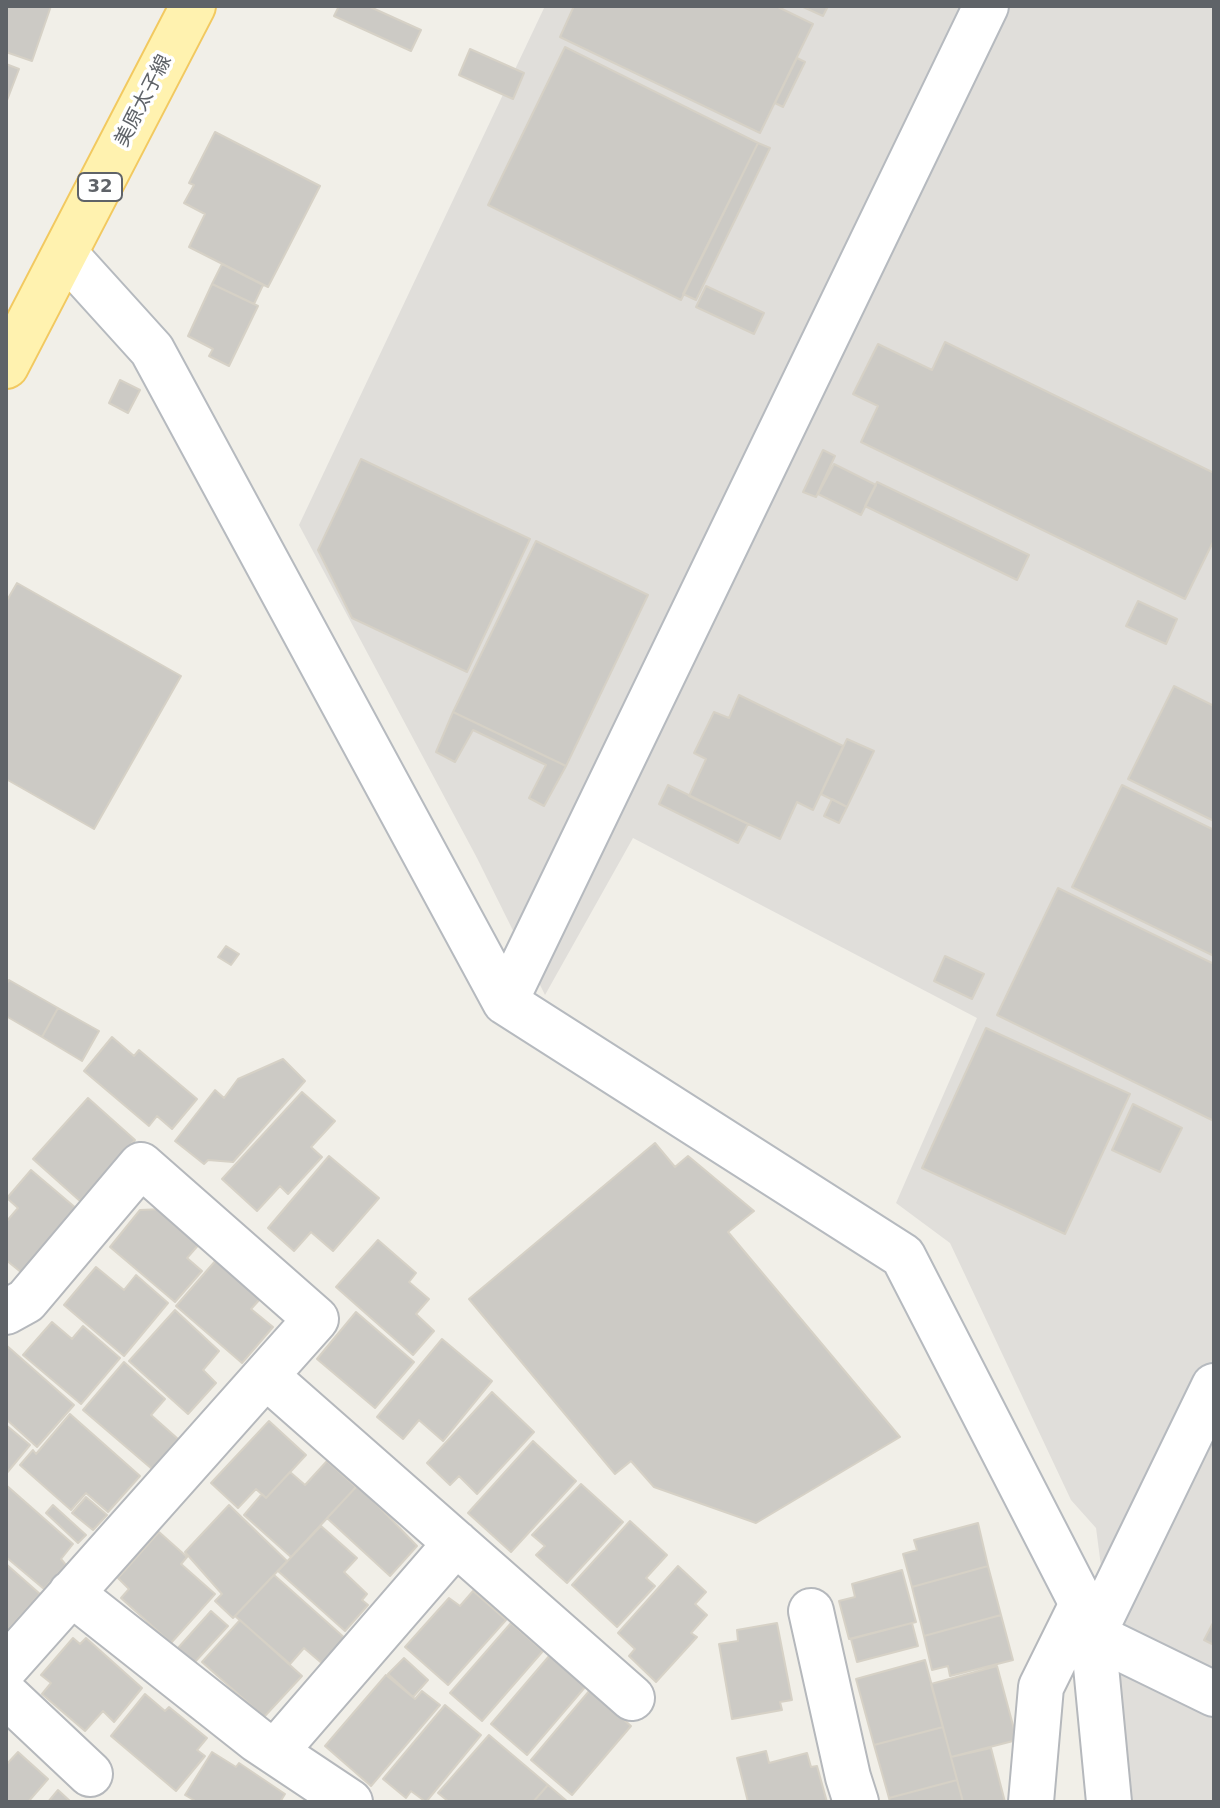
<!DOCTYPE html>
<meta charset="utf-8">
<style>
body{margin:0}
#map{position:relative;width:1220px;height:1808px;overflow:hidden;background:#f1efe8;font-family:"DejaVu Sans",sans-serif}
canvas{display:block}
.frame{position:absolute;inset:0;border:8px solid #5f6368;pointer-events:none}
</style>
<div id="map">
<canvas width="1220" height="1808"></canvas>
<div class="frame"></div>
</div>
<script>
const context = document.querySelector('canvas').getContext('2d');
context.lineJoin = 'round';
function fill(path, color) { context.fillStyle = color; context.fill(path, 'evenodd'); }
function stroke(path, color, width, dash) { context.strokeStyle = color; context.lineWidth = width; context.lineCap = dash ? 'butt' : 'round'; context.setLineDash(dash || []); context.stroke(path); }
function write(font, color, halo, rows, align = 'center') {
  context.font = font + ' "DejaVu Sans","Noto Sans JP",sans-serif'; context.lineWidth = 7; context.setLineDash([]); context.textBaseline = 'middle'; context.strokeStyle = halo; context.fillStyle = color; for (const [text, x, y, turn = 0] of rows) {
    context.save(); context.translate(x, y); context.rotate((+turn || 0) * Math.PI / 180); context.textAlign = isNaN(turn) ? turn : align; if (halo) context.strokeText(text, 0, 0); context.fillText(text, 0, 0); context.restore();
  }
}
fill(new Path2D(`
 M 545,6 L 1214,6 L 1214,1802 L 1132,1802 L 1096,1528 L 1071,1500 L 950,1243 L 896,1203 L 977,1018 L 633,838 L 545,995 L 477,858 L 299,525 Z`), '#e0deda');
const building = new Path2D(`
 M 6,6 L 51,6 L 32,61 L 6,52 Z
 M 339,6 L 368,6 L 421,30 L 411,51 L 334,16 Z
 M 574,6 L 776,6 L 813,24 L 760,133 L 560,37 Z
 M 801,6 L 828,6 L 823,16 Z
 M 565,47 L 758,143 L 681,300 L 488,205 Z
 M 470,49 L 524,73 L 513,99 L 459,75 Z
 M 797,58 L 805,62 L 783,107 L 775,103 Z
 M 6,64 L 19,69 L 6,103 Z
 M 215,132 L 320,186 L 268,287 L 189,247 L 205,214 L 184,203 L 194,185 L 189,183 Z
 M 758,143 L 770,148 L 696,300 L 683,294 Z
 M 222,264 L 263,285 L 254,304 L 212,284 Z
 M 212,284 L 258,306 L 229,366 L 209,356 L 213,349 L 188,336 Z
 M 706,286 L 764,313 L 754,334 L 696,307 Z
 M 945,342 L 1214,473 L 1214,540 L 1185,599 L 861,442 L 878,406 L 853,394 L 878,344 L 932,370 Z
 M 120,380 L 140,390 L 128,413 L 109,403 Z
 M 823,450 L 835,456 L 816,497 L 803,492 Z
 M 361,459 L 530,539 L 467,672 L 352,618 L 318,550 Z
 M 834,464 L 876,485 L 861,515 L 818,494 Z
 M 877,482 L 1029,555 L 1017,580 L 865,506 Z
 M 536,541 L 648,595 L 566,766 L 453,712 Z
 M 17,583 L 181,676 L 94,829 L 6,779 L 6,602 Z
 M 1138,601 L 1177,619 L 1166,644 L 1126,626 Z
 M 1174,686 L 1214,706 L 1214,821 L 1128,779 Z
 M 739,695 L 843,746 L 813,810 L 797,802 L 780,839 L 689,796 L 706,759 L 694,753 L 714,712 L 729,718 Z
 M 453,712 L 566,766 L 544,806 L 529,798 L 546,765 L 473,730 L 455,762 L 436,752 Z
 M 847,739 L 874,751 L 847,807 L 821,794 Z
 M 668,785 L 748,824 L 738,843 L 659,804 Z
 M 1122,785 L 1214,830 L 1214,956 L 1072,887 Z
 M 832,799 L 847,807 L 839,823 L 824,816 Z
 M 1058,888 L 1214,964 L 1214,1121 L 997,1015 Z
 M 226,946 L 239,954 L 231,965 L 218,957 Z
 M 945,956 L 984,974 L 972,999 L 934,981 Z
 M 9,980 L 58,1008 L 42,1037 L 6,1016 L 6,985 Z
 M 58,1008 L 99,1031 L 82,1061 L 42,1037 Z
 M 986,1028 L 1130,1094 L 1065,1234 L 922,1168 Z
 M 112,1037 L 134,1056 L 139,1050 L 197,1099 L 172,1129 L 157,1116 L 149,1126 L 84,1071 Z
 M 283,1059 L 305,1081 L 233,1162 L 208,1160 L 204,1164 L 175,1141 L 215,1090 L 224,1098 L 238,1079 Z
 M 302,1092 L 335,1121 L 311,1147 L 322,1157 L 288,1194 L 280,1186 L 257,1211 L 222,1179 Z
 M 88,1098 L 135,1140 L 80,1201 L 33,1159 Z
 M 1133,1104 L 1182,1128 L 1160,1172 L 1112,1150 Z
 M 655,1143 L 675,1167 L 688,1156 L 754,1211 L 728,1232 L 900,1437 L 756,1523 L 654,1487 L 631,1461 L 615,1474 L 469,1299 Z
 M 329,1156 L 379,1198 L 333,1251 L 311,1232 L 294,1251 L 268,1228 Z
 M 31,1170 L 77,1209 L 22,1273 L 6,1260 L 6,1222 L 18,1208 L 7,1198 Z
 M 163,1209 L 201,1242 L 187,1258 L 202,1271 L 175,1302 L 110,1247 L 140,1210 Z
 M 378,1240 L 416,1273 L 409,1282 L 429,1299 L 416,1314 L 434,1331 L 413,1355 L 336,1287 Z
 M 217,1259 L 261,1298 L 251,1309 L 273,1327 L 242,1363 L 176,1306 Z
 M 96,1267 L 124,1290 L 136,1275 L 168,1303 L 124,1356 L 64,1305 Z
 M 175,1310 L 219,1351 L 203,1370 L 216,1383 L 188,1414 L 129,1361 Z
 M 356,1312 L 414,1362 L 375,1408 L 317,1359 Z
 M 52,1322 L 72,1339 L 83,1326 L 120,1358 L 81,1404 L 23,1355 Z
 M 442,1339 L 492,1381 L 443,1441 L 419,1420 L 403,1439 L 377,1417 Z
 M 6,1345 L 74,1405 L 37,1447 L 6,1419 Z
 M 124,1362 L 165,1399 L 151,1415 L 178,1439 L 152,1469 L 83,1410 Z
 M 492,1392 L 534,1432 L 477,1494 L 459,1476 L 450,1485 L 427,1463 Z
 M 70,1414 L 140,1476 L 108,1512 L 86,1493 L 71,1510 L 20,1465 L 33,1450 L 36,1454 Z
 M 269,1421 L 306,1455 L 266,1498 L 256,1489 L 238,1508 L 211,1483 Z
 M 6,1425 L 30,1445 L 6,1474 Z
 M 533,1441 L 576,1481 L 511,1552 L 468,1513 Z
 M 327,1461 L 356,1487 L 291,1557 L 244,1515 L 262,1494 L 266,1498 L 290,1472 L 305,1485 Z
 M 581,1484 L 623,1522 L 567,1583 L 536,1555 L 545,1546 L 532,1535 Z
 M 6,1485 L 73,1544 L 61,1559 L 66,1565 L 44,1589 L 6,1557 Z
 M 358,1485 L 417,1546 L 390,1576 L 327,1518 Z
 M 86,1497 L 107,1515 L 93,1530 L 72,1513 Z
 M 53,1505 L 86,1535 L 78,1543 L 46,1513 Z
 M 229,1505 L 287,1561 L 233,1618 L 215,1601 L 222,1594 L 185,1552 Z
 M 630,1521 L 667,1555 L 646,1578 L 655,1586 L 617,1627 L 572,1585 Z
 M 978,1523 L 988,1566 L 912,1587 L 903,1554 L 917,1550 L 914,1540 Z
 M 321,1526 L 357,1558 L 344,1572 L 367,1594 L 362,1600 L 368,1605 L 345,1631 L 278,1571 Z
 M 159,1532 L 187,1557 L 181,1564 L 215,1594 L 171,1643 L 121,1598 L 129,1589 L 118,1578 Z
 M 6,1564 L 40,1594 L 6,1632 Z
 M 678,1566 L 706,1592 L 695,1604 L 707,1615 L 691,1633 L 697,1637 L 656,1682 L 629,1656 L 635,1649 L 618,1633 Z
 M 988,1566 L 1001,1615 L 924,1636 L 912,1587 Z
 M 902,1570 L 916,1622 L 849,1639 L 839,1601 L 855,1597 L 852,1584 Z
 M 274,1575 L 347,1640 L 324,1665 L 304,1648 L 290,1664 L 235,1616 Z
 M 473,1591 L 506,1620 L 448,1685 L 405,1647 L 449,1598 L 460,1606 Z
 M 211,1611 L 228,1626 L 194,1663 L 178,1648 Z
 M 1001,1615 L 1013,1660 L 950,1676 L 948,1666 L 932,1670 L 924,1636 Z
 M 240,1620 L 302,1676 L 264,1717 L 202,1662 Z
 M 1214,1621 L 1214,1645 L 1204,1640 Z
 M 511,1623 L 543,1651 L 482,1721 L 450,1693 Z
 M 777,1623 L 792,1700 L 780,1702 L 782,1710 L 732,1719 L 719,1644 L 738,1641 L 737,1630 Z
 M 912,1623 L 918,1646 L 857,1662 L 851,1639 Z
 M 73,1638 L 80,1644 L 86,1638 L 142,1688 L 114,1722 L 103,1711 L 85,1731 L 42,1694 L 51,1683 L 41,1675 Z
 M 550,1655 L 586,1686 L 527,1755 L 491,1724 Z
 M 404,1658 L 428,1680 L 413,1697 L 388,1674 Z
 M 925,1660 L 943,1727 L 874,1745 L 856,1679 Z
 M 997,1666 L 1017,1740 L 951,1757 L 931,1684 Z
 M 386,1675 L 415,1699 L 422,1691 L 440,1705 L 371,1786 L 325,1746 Z
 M 590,1690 L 631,1726 L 572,1795 L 531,1760 Z
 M 145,1694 L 165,1711 L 169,1707 L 207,1738 L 197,1750 L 205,1756 L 176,1791 L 111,1736 Z
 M 445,1705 L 481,1735 L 426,1802 L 411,1791 L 406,1798 L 383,1779 Z
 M 943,1727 L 957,1780 L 889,1798 L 874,1745 Z
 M 489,1735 L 548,1785 L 533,1802 L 449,1802 L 438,1793 Z
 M 991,1748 L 1005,1802 L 963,1802 L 951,1757 Z
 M 766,1751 L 769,1763 L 807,1753 L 811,1767 L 817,1766 L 827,1802 L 748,1802 L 737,1758 Z
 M 18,1752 L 48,1779 L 28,1802 L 6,1802 L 6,1765 Z
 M 212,1752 L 236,1767 L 239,1763 L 285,1794 L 280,1802 L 197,1802 L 185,1795 Z
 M 957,1780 L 963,1802 L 890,1802 L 889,1798 Z
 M 548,1785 L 568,1802 L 533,1802 Z
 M 58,1790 L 71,1802 L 48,1802 Z`);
fill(building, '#cccac5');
stroke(building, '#d6d1c6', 2);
const street = new Path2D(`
 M 6,1312 L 26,1301 L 141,1165 L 316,1319 L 6,1667
 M 266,1376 L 632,1698
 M 71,1593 L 257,1740 L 350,1802
 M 811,1611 L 848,1777 L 856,1802
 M 1093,1635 L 1109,1802
 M 6,1695 L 90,1774
 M 275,1752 L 456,1543
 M 1031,1802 L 1041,1687 L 1082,1604`);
const secondary = new Path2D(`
 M 66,255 L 152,350 L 505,1002 L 903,1256 L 1082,1604 L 1093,1635 L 1214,1694
 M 505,1002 L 986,6
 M 1093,1635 L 1214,1386`);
const primary = new Path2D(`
 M 6,366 L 193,6`);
stroke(street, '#b5b8bc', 48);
stroke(secondary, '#b6babf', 48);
stroke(primary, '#f2c960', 48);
stroke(street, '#fff', 44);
stroke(secondary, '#fff', 44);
stroke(primary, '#fff2af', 44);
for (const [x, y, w] of [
 [100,187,44]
]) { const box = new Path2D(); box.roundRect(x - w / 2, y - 14, w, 28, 6); context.fillStyle = '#fff'; context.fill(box); stroke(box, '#5f6368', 2); }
write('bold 18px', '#5f6368', null, [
 ["32",100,187]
]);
write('20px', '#5f6368', '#fff', [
 ["美原太子線",144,101,-63]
]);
</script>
